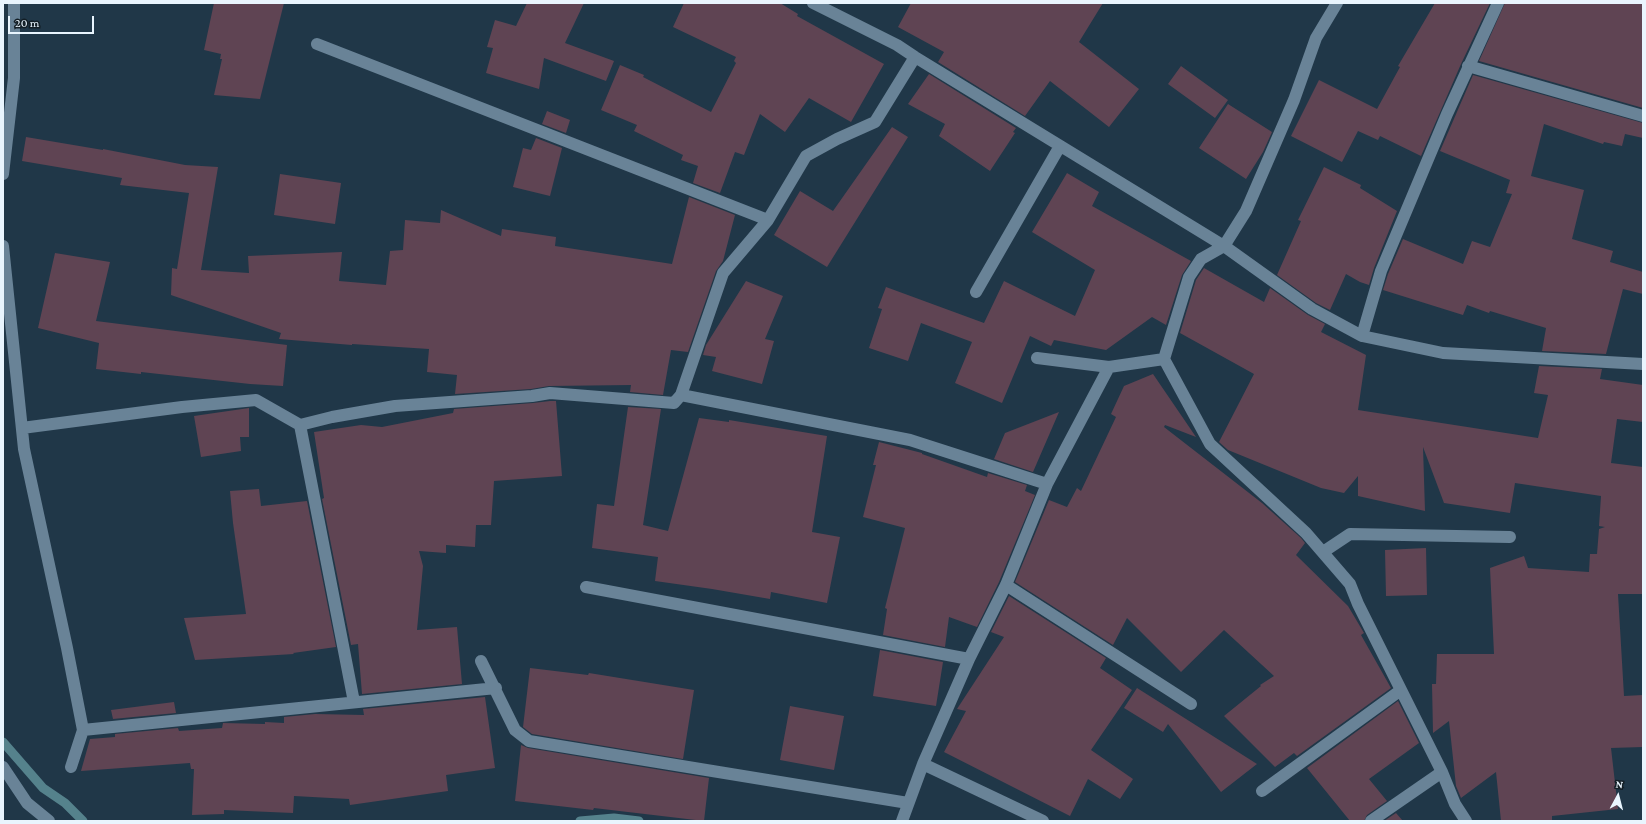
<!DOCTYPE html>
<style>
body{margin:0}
#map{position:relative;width:1646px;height:824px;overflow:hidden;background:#203748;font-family:"Crimson Pro",serif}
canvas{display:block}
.frame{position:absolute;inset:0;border:4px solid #e9f5fe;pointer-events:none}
.north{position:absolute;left:1598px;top:776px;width:40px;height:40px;-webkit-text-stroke:3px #131e25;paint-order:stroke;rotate:7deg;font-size:11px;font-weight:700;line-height:16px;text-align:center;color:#e9f5fe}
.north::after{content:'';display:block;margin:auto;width:14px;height:18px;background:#e9f5fe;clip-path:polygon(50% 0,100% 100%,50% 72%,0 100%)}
.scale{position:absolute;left:8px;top:16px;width:86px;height:18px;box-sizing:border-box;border:2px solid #e9f5fe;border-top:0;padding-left:5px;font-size:12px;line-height:14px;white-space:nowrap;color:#e9f5fe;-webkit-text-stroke:3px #131e25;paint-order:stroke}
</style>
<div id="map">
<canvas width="1646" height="824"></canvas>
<div class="frame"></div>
<div class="north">N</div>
<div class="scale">20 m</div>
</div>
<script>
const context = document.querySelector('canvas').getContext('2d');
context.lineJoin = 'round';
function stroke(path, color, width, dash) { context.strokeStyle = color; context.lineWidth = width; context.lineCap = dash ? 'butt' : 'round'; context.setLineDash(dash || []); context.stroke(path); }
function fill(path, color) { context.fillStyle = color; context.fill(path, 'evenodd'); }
stroke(new Path2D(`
 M 3,742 L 43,788 L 65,803 L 83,821
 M 580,821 L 614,818 L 639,821`), '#55828c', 9);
fill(new Path2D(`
 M 214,3 L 284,3 L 260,99 L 214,95 L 222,59 L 220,59 L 221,54 L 204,50 Z
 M 527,3 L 584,3 L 565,43 L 614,61 L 606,81 L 544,58 L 539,89 L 486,73 L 493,48 L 487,47 L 495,20 L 516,26 Z
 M 684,3 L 780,3 L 798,14 L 797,16 L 884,64 L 851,122 L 809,98 L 785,132 L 760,114 L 744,155 L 735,152 L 720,193 L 693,183 L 698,166 L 681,160 L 683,155 L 634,131 L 637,125 L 601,110 L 620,65 L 644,75 L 643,77 L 711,112 L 736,63 L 734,61 L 736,57 L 673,27 Z
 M 911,3 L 1103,3 L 1079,42 L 1139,89 L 1109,127 L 1050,81 L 1025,116 L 938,62 L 944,52 L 898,27 Z
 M 1435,3 L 1490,3 L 1461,64 L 1421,156 L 1380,136 L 1378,140 L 1358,131 L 1342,162 L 1291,136 L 1319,80 L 1377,109 L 1400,67 L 1398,66 Z
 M 1505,3 L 1643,3 L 1643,108 L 1479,61 Z
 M 1181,66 L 1228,100 L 1215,118 L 1168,84 Z
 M 929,74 L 1016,128 L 1013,132 L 1015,133 L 990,171 L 939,136 L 945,124 L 908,104 Z
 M 1473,75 L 1643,123 L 1643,138 L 1625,134 L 1622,146 L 1604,142 L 1603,144 L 1544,124 L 1531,176 L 1584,190 L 1572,239 L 1613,251 L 1610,262 L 1643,272 L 1643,294 L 1623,289 L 1606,354 L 1542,351 L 1546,328 L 1490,311 L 1489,313 L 1467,305 L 1463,315 L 1383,290 L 1388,274 L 1403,239 L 1463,264 L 1472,241 L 1490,247 L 1512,194 L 1506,193 L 1510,180 L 1440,151 Z
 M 1228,104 L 1272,132 L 1263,152 L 1246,179 L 1199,148 Z
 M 547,111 L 570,120 L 566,133 L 542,124 Z
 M 892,127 L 908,137 L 827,267 L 774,235 L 800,191 L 833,211 Z
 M 26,137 L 103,150 L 103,149 L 185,165 L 218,167 L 201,270 L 249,273 L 248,256 L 342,252 L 339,281 L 386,285 L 390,251 L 403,250 L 405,220 L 440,223 L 441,210 L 501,236 L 502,229 L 556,237 L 555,246 L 672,264 L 689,197 L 735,215 L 723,261 L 716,271 L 688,352 L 671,350 L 663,395 L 630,392 L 631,385 L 549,386 L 531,389 L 455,394 L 457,375 L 427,372 L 429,349 L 352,344 L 352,345 L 279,339 L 281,333 L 171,295 L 172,268 L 177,269 L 189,193 L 120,185 L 122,178 L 22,161 Z
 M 536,138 L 562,148 L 550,196 L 513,187 L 523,148 L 531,150 Z
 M 1324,167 L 1361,185 L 1360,188 L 1397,211 L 1374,268 L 1369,285 L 1360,282 L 1346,274 L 1330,310 L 1316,303 L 1277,275 L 1301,221 L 1298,220 Z
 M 1067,173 L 1099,192 L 1092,206 L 1191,261 L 1182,275 L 1166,325 L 1152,317 L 1106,350 L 1054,340 L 1051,346 L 1030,336 L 1002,403 L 955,383 L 972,342 L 921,323 L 908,361 L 869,348 L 882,309 L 878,308 L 886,287 L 984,323 L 1004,281 L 1075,316 L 1095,270 L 1032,232 Z
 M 280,174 L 341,183 L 335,224 L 274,215 Z
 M 55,253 L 110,262 L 96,321 L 287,345 L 283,386 L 250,384 L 141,372 L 141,374 L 96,369 L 99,343 L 38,328 Z
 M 1204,268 L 1264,302 L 1270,288 L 1308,315 L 1325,324 L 1321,332 L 1366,355 L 1358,410 L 1538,438 L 1548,395 L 1534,393 L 1539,366 L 1602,369 L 1600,379 L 1643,385 L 1643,422 L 1617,419 L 1611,463 L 1643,467 L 1643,594 L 1618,594 L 1624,696 L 1643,695 L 1643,747 L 1611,748 L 1618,809 L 1552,816 L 1552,821 L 1501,821 L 1496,772 L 1461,798 L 1456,786 L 1449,721 L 1433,733 L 1432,684 L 1436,684 L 1437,654 L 1494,654 L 1490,568 L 1524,556 L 1528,568 L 1589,572 L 1590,554 L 1597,554 L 1599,529 L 1605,527 L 1599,526 L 1601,496 L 1515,483 L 1510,513 L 1444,503 L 1423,447 L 1425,511 L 1358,496 L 1358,476 L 1344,493 L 1321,488 L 1228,450 L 1219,442 L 1254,374 L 1180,333 L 1196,280 Z
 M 746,281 L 783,296 L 765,339 L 774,341 L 762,384 L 712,371 L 716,357 L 703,355 L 706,345 Z
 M 1153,374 L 1196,437 L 1165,425 L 1164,427 L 1262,503 L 1301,538 L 1305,543 L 1296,555 L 1348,606 L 1364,633 L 1361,635 L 1391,688 L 1297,756 L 1294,753 L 1275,767 L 1224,716 L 1261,686 L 1260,685 L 1274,676 L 1224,630 L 1181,672 L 1127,618 L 1113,645 L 1015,582 L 1049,500 L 1067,507 L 1077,488 L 1081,491 L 1116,417 L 1111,414 L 1124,386 Z
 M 550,401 L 556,401 L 562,476 L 494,481 L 491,525 L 476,525 L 475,547 L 446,545 L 446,553 L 419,551 L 423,566 L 417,630 L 457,627 L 462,684 L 362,694 L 358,644 L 351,645 L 322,499 L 324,498 L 314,432 L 361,425 L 382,427 L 453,413 L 454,409 L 533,403 Z
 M 628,407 L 661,409 L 643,525 L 668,531 L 699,418 L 729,422 L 729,420 L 827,436 L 812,532 L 840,537 L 827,603 L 771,592 L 770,599 L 712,589 L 655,581 L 658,557 L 592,548 L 597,504 L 614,506 Z
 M 249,408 L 249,437 L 240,437 L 241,451 L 201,457 L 194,416 Z
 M 1059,412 L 1033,472 L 994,459 L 1005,433 Z
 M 879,442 L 922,453 L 922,454 L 987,477 L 988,473 L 1027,485 L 1025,491 L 1035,495 L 999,582 L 977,627 L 949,617 L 945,647 L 883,635 L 887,609 L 885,608 L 905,528 L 863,517 L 876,465 L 873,465 Z
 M 259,489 L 261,506 L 307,501 L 336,647 L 293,653 L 294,654 L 195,660 L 184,618 L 246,614 L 233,523 L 230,491 Z
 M 1426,548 L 1427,595 L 1386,596 L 1385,550 Z
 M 1009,596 L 1106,658 L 1100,668 L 1132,690 L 1091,750 L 1133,779 L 1120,799 L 1088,779 L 1070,816 L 944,752 L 966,711 L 957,709 L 1004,637 L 991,632 Z
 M 880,650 L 943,662 L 936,706 L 873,696 Z
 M 530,668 L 588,675 L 589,673 L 694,690 L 683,759 L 532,734 L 523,727 Z
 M 1137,688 L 1175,712 L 1257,764 L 1221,792 L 1168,724 L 1163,732 L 1124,708 Z
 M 485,697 L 495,768 L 446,775 L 448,791 L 350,805 L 349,799 L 294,796 L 293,813 L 224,810 L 224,814 L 192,815 L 194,769 L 191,769 L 190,763 L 81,771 L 90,739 L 115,737 L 115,734 L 178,728 L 179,731 L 222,728 L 223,723 L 265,724 L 265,722 L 284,723 L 284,717 L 315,714 L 364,715 L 363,709 Z
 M 1398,701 L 1419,743 L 1369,779 L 1387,801 L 1367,815 L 1364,821 L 1350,821 L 1307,768 Z
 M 174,702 L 176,713 L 113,719 L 111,710 Z
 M 790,706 L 844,716 L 834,770 L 780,760 Z
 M 521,745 L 528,748 L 709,778 L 704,821 L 594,808 L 593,810 L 515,801 Z
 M 1396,813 L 1403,821 L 1384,821 Z`), '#5f4453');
stroke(new Path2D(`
 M 813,3 L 897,45 L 915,57 L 1224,246 L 1312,309 L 1362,336 L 1443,353 L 1643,364
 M 1337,3 L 1316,38 L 1294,100 L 1246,211 L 1224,246 L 1201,259 L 1189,277 L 1164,359 L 1210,444 L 1306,533 L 1350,584 L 1358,604 L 1442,772 L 1455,804 L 1466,821
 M 317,44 L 768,220
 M 1468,66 L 1643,116
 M 3,174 L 14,78 L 14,3
 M 3,246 L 24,449 L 67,648 L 83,730 L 71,767
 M 976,292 L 1060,146
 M 1362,336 L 1381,271 L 1447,114 L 1498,3
 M 1037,358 L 1109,367 L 1164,359
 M 681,395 L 910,440 L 1047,484
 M 300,425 L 354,702
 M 22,428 L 182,407 L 256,400 L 300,425 L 332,417 L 395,406 L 532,396 L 550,393 L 674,403 L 681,395 L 723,273 L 768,220 L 806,156 L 837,139 L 875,122 L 915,57
 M 1323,552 L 1350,534 L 1510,537
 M 1006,585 L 1191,704
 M 586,587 L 969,659
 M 481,661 L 515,730 L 529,741 L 908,803
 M 83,730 L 496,688
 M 923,764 L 1043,821
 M 3,767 L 27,803 L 49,821
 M 1262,791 L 1401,690
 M 902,821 L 923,764 L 969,659 L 1006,585 L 1047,484 L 1109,367
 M 1371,821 L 1442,772`), '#698397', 12);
</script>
